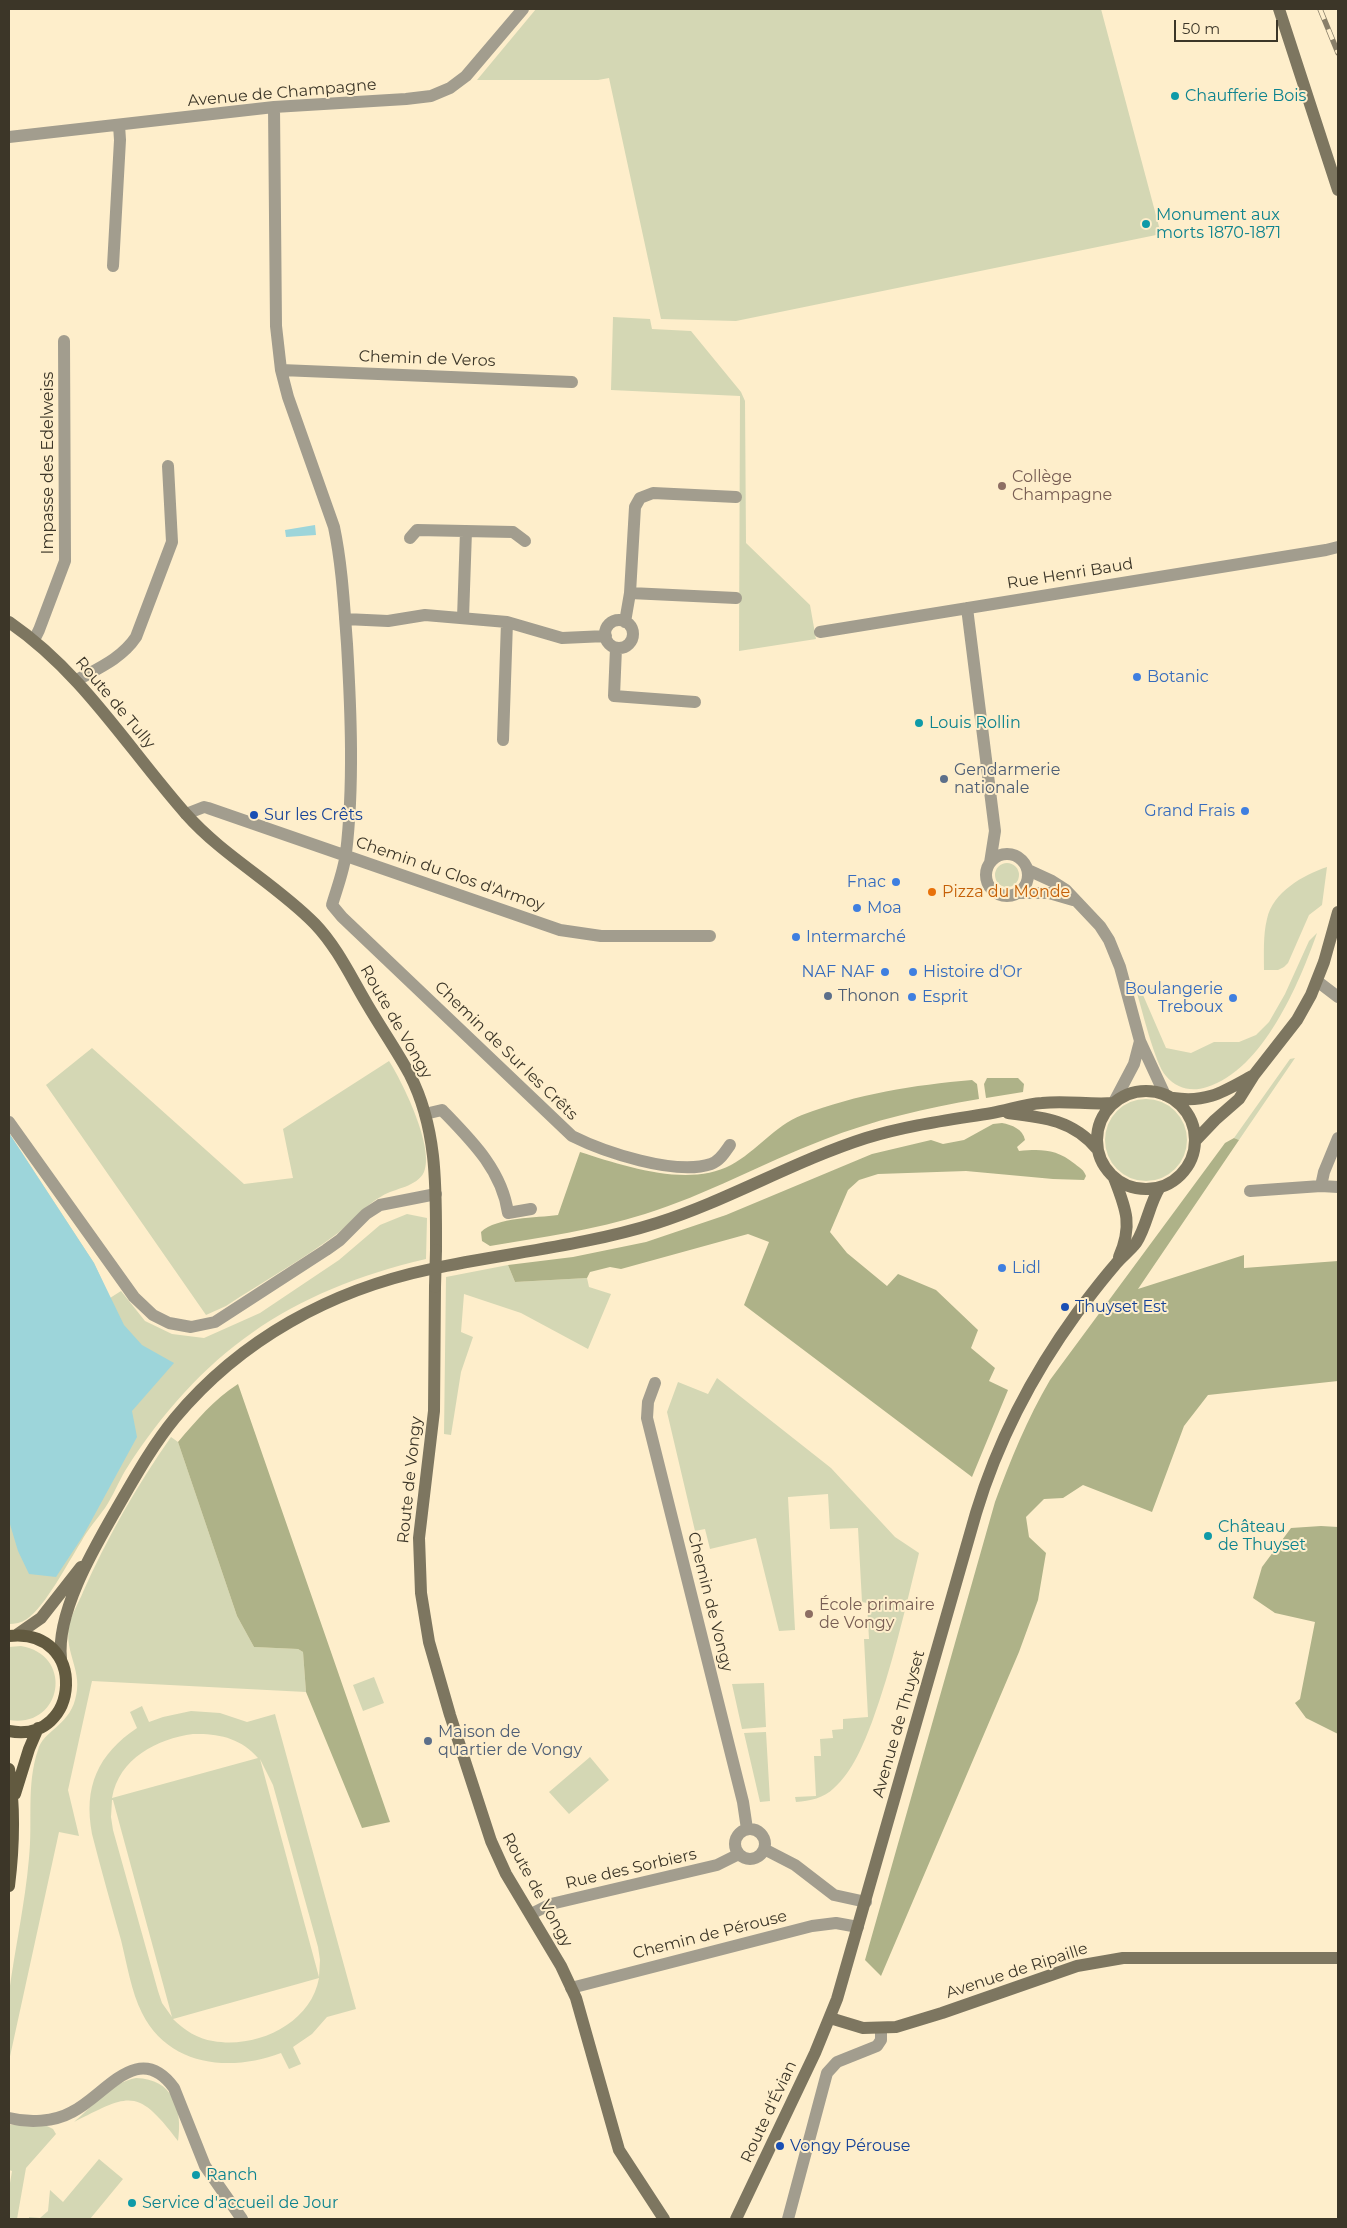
<!DOCTYPE html>
<meta charset="utf-8">
<style>
body{margin:0}
#map{position:relative;width:1347px;height:2228px;overflow:hidden;background:#feeecb;font-family:Montserrat,sans-serif}
canvas{display:block}
.frame{position:absolute;inset:0;border:10px solid #3c3628;pointer-events:none}
.scale{position:absolute;left:1174px;top:20px;width:104px;height:22px;box-sizing:border-box;border:2px solid #3c3628;border-top:0;padding-left:6px;font-size:15px;line-height:18px;white-space:nowrap;color:#3c3628;-webkit-text-stroke:4px #feeecb;paint-order:stroke}
</style>
<div id="map">
<canvas width="1347" height="2228"></canvas>
<div class="frame"></div>
<div class="scale">50 m</div>
</div>
<script>
const context = document.querySelector('canvas').getContext('2d');
context.lineJoin = 'round';
function fill(path, color) { context.fillStyle = color; context.fill(path, 'evenodd'); }
function stroke(path, color, width, dash) { context.strokeStyle = color; context.lineWidth = width; context.lineCap = dash ? 'butt' : 'round'; context.setLineDash(dash || []); context.stroke(path); }
function write(font, color, halo, rows, align = 'center') {
  context.font = font + ' Montserrat,sans-serif'; context.lineWidth = 4; context.setLineDash([]); context.textBaseline = 'middle'; context.strokeStyle = halo; context.fillStyle = color; for (const [text, x, y, turn = 0] of rows) {
    context.save(); context.translate(x, y); context.rotate((+turn || 0) * Math.PI / 180); context.textAlign = isNaN(turn) ? turn : align; if (halo) context.strokeText(text, 0, 0); context.fillText(text, 0, 0); context.restore();
  }
}
fill(new Path2D(`
 M 536,9 L 1101,9 L 1161,234 L 736,321 L 661,319 L 609,78 L 598,80 L 477,80 Z
 M 613,317 L 650,319 L 652,329 L 691,331 L 741,392 L 745,401 L 746,543 L 810,605 L 816,639 L 739,651 L 740,396 L 611,390 Z
 M995 875a12 12 0 1 1 24 0a12 12 0 1 1-24 0Z
 M 1327,867 L 1322,905 L 1309,915 L 1288,963 L 1284,967 L 1278,970 L 1264,970 C 1264,953 1263,935 1267,919 C 1273,892 1303,875 1327,867 Z
 M 1317,933 C 1299,984 1263,1070 1207,1087 C 1192,1092 1177,1089 1166,1076 C 1155,1064 1142,1009 1136,990 L 1138,987 L 1147,984 L 1153,989 L 1143,995 L 1166,1048 L 1191,1053 L 1214,1042 L 1239,1042 L 1256,1035 L 1269,1022 L 1285,994 L 1309,941 Z
 M 92,1048 L 244,1184 L 293,1178 L 283,1129 L 389,1061 C 402,1081 435,1148 424,1172 C 417,1187 395,1188 382,1196 C 365,1205 353,1221 338,1233 C 304,1259 262,1282 226,1306 L 206,1315 L 46,1085 Z
 M 1295,1058 L 1239,1140 L 1234,1138 L 1290,1059 Z
 M1105 1140a41 41 0 1 1 82 0a41 41 0 1 1-82 0Z
 M 9,1133 L 94,1263 L 110,1298 L 121,1291 L 145,1321 L 172,1334 L 204,1338 L 260,1313 L 339,1260 L 380,1225 L 407,1214 L 427,1218 L 426,1259 C 289,1291 201,1352 125,1471 C 118,1483 113,1496 105,1508 C 97,1519 88,1529 81,1542 C 69,1561 45,1607 27,1619 C 21,1623 15,1624 9,1624 Z
 M 508,1265 L 515,1282 L 587,1278 L 589,1287 L 611,1294 L 588,1349 L 521,1313 L 464,1294 L 461,1332 L 473,1337 L 461,1372 L 451,1435 L 444,1434 L 446,1277 Z
 M 717,1378 L 831,1468 L 895,1537 L 919,1553 C 905,1610 892,1667 872,1722 C 863,1745 853,1771 834,1788 C 824,1798 810,1801 796,1802 L 795,1797 L 816,1796 L 814,1756 L 821,1756 L 820,1739 L 833,1738 L 832,1730 L 843,1729 L 843,1719 L 868,1717 L 864,1639 L 869,1639 L 867,1603 L 862,1602 L 858,1528 L 830,1529 L 828,1494 L 788,1497 L 795,1630 L 779,1631 L 756,1538 L 710,1549 L 705,1529 L 695,1531 L 667,1412 L 678,1382 L 708,1394 Z
 M 171,1437 L 178,1442 L 237,1616 L 254,1647 L 298,1649 L 303,1652 L 306,1692 L 92,1681 L 68,1790 L 79,1836 L 59,1832 L 9,2061 C 9,2038 6,2014 9,1993 C 15,1948 25,1904 29,1858 C 33,1822 26,1785 38,1750 C 43,1731 68,1726 75,1700 C 84,1671 64,1654 69,1626 C 71,1615 79,1602 83,1592 C 107,1538 137,1485 171,1437 Z
 M 21,1646 C 75,1655 62,1729 9,1720 L 9,1647 Z
 M 374,1677 L 384,1703 L 363,1711 L 353,1685 Z
 M 764,1683 L 766,1727 L 742,1729 L 732,1684 Z
 M 142,1706 L 149,1722 L 163,1717 L 191,1711 L 220,1713 L 247,1722 L 275,1714 L 356,2009 L 327,2017 L 312,2034 L 293,2047 L 301,2064 L 289,2069 L 281,2053 C 231,2072 169,2067 142,2013 C 131,1991 127,1964 121,1940 C 111,1905 101,1869 92,1834 C 83,1787 98,1754 137,1728 L 130,1712 ZM 193,1734 C 218,1733 241,1738 258,1758 L 112,1798 C 119,1758 157,1739 193,1734 ZM 260,1759 L 273,1785 L 318,1947 L 320,1960 L 319,1977 ZM 112,1800 L 113,1800 L 172,2017 L 162,2003 L 158,1991 L 113,1830 L 111,1817 ZM 319,1978 C 311,2024 256,2049 213,2041 C 198,2039 184,2030 173,2019 Z
 M 766,1732 L 770,1801 L 760,1802 L 744,1733 Z
 M 590,1757 L 609,1780 L 569,1814 L 549,1792 Z
 M 136,2078 C 173,2079 183,2109 178,2141 C 137,2087 130,2094 74,2122 C 92,2107 112,2082 136,2078 Z
 M 9,2125 L 45,2125 L 53,2129 L 56,2134 L 26,2168 L 17,2219 L 9,2219 L 9,2189 L 12,2171 L 9,2170 Z
 M 99,2159 L 123,2179 L 90,2219 L 29,2219 L 29,2217 L 40,2218 L 48,2211 L 50,2190 L 63,2202 Z`), '#d4d7b4');
fill(new Path2D(`
 M 987,1078 L 1018,1078 L 1024,1084 L 1023,1092 L 986,1098 L 984,1084 Z
 M 972,1080 L 977,1084 L 979,1099 C 925,1108 874,1120 823,1140 C 763,1163 706,1195 645,1214 C 595,1230 542,1237 490,1246 L 482,1241 L 481,1232 C 497,1217 536,1218 558,1215 L 580,1152 C 624,1166 688,1188 731,1165 C 757,1151 774,1126 802,1115 C 857,1094 914,1085 972,1080 Z
 M 1002,1123 C 1012,1125 1023,1129 1025,1140 L 1017,1147 L 1019,1151 C 1042,1149 1056,1149 1075,1164 C 1080,1168 1084,1170 1086,1176 L 1084,1180 L 1053,1179 L 966,1171 L 878,1174 L 859,1180 L 848,1190 L 830,1232 L 847,1253 L 887,1286 L 898,1274 L 936,1290 L 978,1330 L 971,1348 L 995,1368 L 989,1381 L 1008,1390 L 972,1477 L 744,1305 L 769,1242 L 748,1234 L 621,1269 L 610,1267 L 590,1272 L 587,1278 L 515,1282 L 508,1265 L 573,1257 L 646,1242 L 726,1215 L 872,1154 L 931,1140 L 943,1144 L 964,1140 L 993,1124 Z
 M 1234,1138 L 1239,1140 L 1138,1289 L 1244,1255 L 1244,1268 L 1338,1261 L 1338,1381 L 1208,1395 L 1184,1426 L 1152,1512 L 1083,1485 L 1063,1498 L 1044,1499 L 1026,1517 L 1029,1537 L 1046,1553 L 1038,1600 L 1019,1652 L 881,1976 L 865,1960 L 995,1502 C 1011,1459 1027,1419 1050,1380 L 1225,1143 Z
 M 238,1384 L 390,1822 L 362,1828 L 306,1692 L 303,1652 L 298,1649 L 254,1647 L 237,1616 L 178,1442 C 196,1421 214,1399 238,1384 Z
 M 1321,1526 L 1338,1527 L 1338,1734 L 1306,1718 L 1295,1703 L 1300,1699 L 1315,1622 L 1275,1613 L 1253,1598 L 1262,1567 L 1291,1528 Z`), '#aeb288');
fill(new Path2D(`
 M 315,525 L 316,535 L 286,537 L 285,530 Z
 M 9,1133 L 94,1263 L 124,1325 L 142,1345 L 174,1363 L 132,1411 L 137,1437 L 83,1536 L 56,1577 L 29,1574 L 18,1551 L 9,1521 Z`), '#9dd5da');
stroke(new Path2D(`
 M 274,107 L 276,326 L 281,370 L 288,397 L 334,527 C 342,565 344,605 347,644 C 351,712 354,786 346,853 C 344,870 337,888 332,905 L 342,917 L 572,1136 C 604,1152 675,1176 711,1164 C 720,1161 725,1152 730,1145
 M 9,137 L 274,107 L 406,99 L 431,96 L 450,88 L 466,76 L 523,9
 M 113,266 L 120,140 L 119,125
 M 281,370 L 572,382
 M 410,538 L 417,530 L 513,532 L 525,541
 M 630,593 L 736,598
 M 967,608 L 995,831 L 990,863
 M 463,618 L 466,531
 M 345,619 L 388,621 L 425,615 L 507,622 L 562,638 L 606,636
 M605 634a14 14 0 1 1 28 0a14 14 0 1 1-28 0Z
 M 625,622 L 630,593 L 635,507 L 640,498 L 653,493 L 736,497
 M 820,632 L 1326,550 L 1338,547
 M 34,640 L 39,630 L 65,561 L 64,341
 M 616,648 L 614,696 L 695,702
 M 77,680 C 99,668 122,658 136,637 L 172,542 L 168,466
 M 503,740 L 507,622
 M 186,814 L 204,807 L 208,808 L 560,930 L 601,936 L 710,936
 M986 875a21 21 0 1 1 42 0a21 21 0 1 1-42 0Z
 M 1028,870 L 1052,881 L 1066,890 L 1100,926 L 1109,940 L 1120,967 L 1140,1041 L 1165,1095
 M 1017,893 L 1049,893 L 1073,900
 M 1317,981 L 1338,997
 M 1114,1102 L 1134,1064 L 1140,1041
 M 425,1114 L 442,1110 C 471,1140 502,1170 508,1213 L 531,1209
 M 9,1122 L 134,1297 L 153,1315 L 169,1323 L 191,1327 L 215,1322 L 326,1250 L 340,1240 L 366,1214 L 380,1205 L 436,1194
 M 1338,1138 L 1324,1172 L 1321,1186 L 1338,1187
 M 1250,1191 L 1321,1186
 M 655,1383 L 648,1402 L 647,1418 L 743,1802 L 747,1829
 M735 1844a15 15 0 1 1 30 0a15 15 0 1 1-30 0Z
 M 764,1849 L 795,1865 L 834,1895 L 866,1902
 M 531,1914 L 551,1904 L 717,1865 L 739,1854
 M 571,1988 L 812,1926 L 836,1923 L 858,1927
 M 9,2118 C 29,2123 54,2122 72,2112 C 105,2096 138,2039 174,2088 L 205,2166 L 242,2219
 M 788,2219 L 827,2073 L 837,2062 L 877,2046 L 881,2040 L 881,2028`), '#a29d8e', 12);
stroke(new Path2D(`
 M 1279,9 L 1338,190
 M 9,622 C 83,673 127,747 186,814 C 223,856 276,884 315,924 C 337,947 351,977 367,1004 C 381,1028 397,1051 410,1075 C 438,1130 436,1190 436,1250
 M1097 1140a49 49 0 1 1 98 0a49 49 0 1 1-98 0Z
 M 1173,1098 C 1207,1103 1223,1092 1252,1076
 M 1008,1113 C 1043,1117 1073,1120 1097,1149
 M 1195,1141 L 1215,1120 L 1239,1099 L 1254,1075 L 1297,1020 L 1311,995 L 1324,962 L 1338,912
 M 1114,1178 C 1126,1209 1133,1225 1119,1257
 M 435,1287 L 434,1411 L 419,1538 L 421,1593 L 429,1642 L 450,1715 L 491,1841 L 506,1874 L 561,1966 L 576,1998 L 619,2150 L 664,2219
 M 18,1634 L 41,1618 L 81,1567
 M 61,1659 C 56,1613 93,1550 116,1510 C 134,1479 152,1446 175,1418 C 241,1339 331,1290 431,1269 C 506,1253 584,1246 657,1223 C 729,1200 794,1161 866,1138 C 908,1125 949,1120 992,1113 C 1009,1110 1025,1104 1042,1103 C 1066,1100 1089,1105 1113,1103
 M 830,2018 L 863,2028 L 896,2027 L 942,2013 L 1077,1966 L 1123,1958 L 1338,1958
 M 736,2219 L 815,2053 L 837,1999 L 976,1513 C 998,1440 1032,1375 1077,1313 C 1089,1297 1102,1280 1115,1265 C 1121,1257 1130,1251 1136,1243 C 1147,1226 1149,1204 1160,1187`), '#7d7660', 12);
stroke(new Path2D(`
 M 9,1636 C 89,1627 81,1745 9,1731
 M 9,1769 C 15,1808 14,1846 9,1886
 M 15,1794 L 29,1749 L 38,1728`), '#625a40', 12);
const rail = new Path2D(`
 M 1320,9 L 1338,53`);
stroke(rail, '#897f69', 5.5);
stroke(rail, '#feeecb', 4, [11]);
stroke(new Path2D(`
 M 435,1287 L 436,1250`), '#7d7660', 12);
for (const [x, y, r, color] of [
 [1175,96,5,"#0f9aa8"],
 [1146,224,5,"#0f9aa8"],
 [1002,486,5,"#8d6e63"],
 [1137,677,5,"#3f7fe0"],
 [919,723,5,"#0f9aa8"],
 [944,779,5,"#5c6f8a"],
 [1245,811,5,"#3f7fe0"],
 [254,815,5,"#1a4fb4"],
 [896,882,5,"#3f7fe0"],
 [932,892,5,"#e8710a"],
 [857,908,5,"#3f7fe0"],
 [796,937,5,"#3f7fe0"],
 [885,972,5,"#3f7fe0"],
 [913,972,5,"#3f7fe0"],
 [828,996,5,"#5c6f8a"],
 [912,997,5,"#3f7fe0"],
 [1233,998,5,"#3f7fe0"],
 [1002,1268,5,"#3f7fe0"],
 [1065,1307,5,"#1a4fb4"],
 [1208,1536,5,"#0f9aa8"],
 [809,1614,5,"#8d6e63"],
 [428,1741,5,"#5c6f8a"],
 [780,2146,5,"#1a4fb4"],
 [196,2175,5,"#0f9aa8"],
 [132,2203,5,"#0f9aa8"]
]) { const dot = new Path2D(); dot.arc(x, y, r, 0, 2 * Math.PI); context.fillStyle = color; context.fill(dot); stroke(dot, '#feeecb', 2); }
write('16px', '#3c3628', '#feeecb', [
 ["Avenue de Champagne",282,93,-5],
 ["Chemin de Veros",427,359,2],
 ["Impasse des Edelweiss",48,463,-90],
 ["Rue Henri Baud",1070,574,-9],
 ["Route de Tully",115,703,50],
 ["Chemin du Clos d'Armoy",450,874,19],
 ["Route de Vongy",396,1022,60],
 ["Chemin de Sur les Crêts",506,1051,44],
 ["Route de Vongy",410,1480,-84],
 ["Chemin de Vongy",710,1602,76],
 ["Avenue de Thuyset",899,1724,-74],
 ["Rue des Sorbiers",631,1869,-13],
 ["Route de Vongy",537,1890,61],
 ["Chemin de Pérouse",710,1935,-14],
 ["Avenue de Ripaille",1017,1971,-18],
 ["Route d'Évian",769,2112,-65]
]);
write('16px', '#0d838f', '#feeecb', [
 ["Chaufferie Bois",1185,96],
 ["Monument aux",1156,215],
 ["morts 1870-1871",1156,233],
 ["Louis Rollin",929,723],
 ["Château",1218,1527],
 ["de Thuyset",1218,1545],
 ["Ranch",206,2175],
 ["Service d'accueil de Jour",142,2203]
], 'left');
write('16px', '#785e54', '#feeecb', [
 ["Collège",1012,477],
 ["Champagne",1012,495],
 ["École primaire",819,1605],
 ["de Vongy",819,1623]
], 'left');
write('16px', '#366cbe', '#feeecb', [
 ["Botanic",1147,677],
 ["Grand Frais",1235,811,"right"],
 ["Fnac",886,882,"right"],
 ["Moa",867,908],
 ["Intermarché",806,937],
 ["NAF NAF",875,972,"right"],
 ["Histoire d'Or",923,972],
 ["Boulangerie",1223,989,"right"],
 ["Treboux",1223,1007,"right"],
 ["Esprit",922,997],
 ["Lidl",1012,1268]
], 'left');
write('16px', '#4e5e75', '#feeecb', [
 ["Gendarmerie",954,770],
 ["nationale",954,788],
 ["Thonon",838,996],
 ["Maison de",438,1732],
 ["quartier de Vongy",438,1750]
], 'left');
write('16px', '#164399', '#feeecb', [
 ["Sur les Crêts",264,815],
 ["Thuyset Est",1075,1307],
 ["Vongy Pérouse",790,2146]
], 'left');
write('16px', '#c56008', '#feeecb', [
 ["Pizza du Monde",942,892]
], 'left');
</script>
